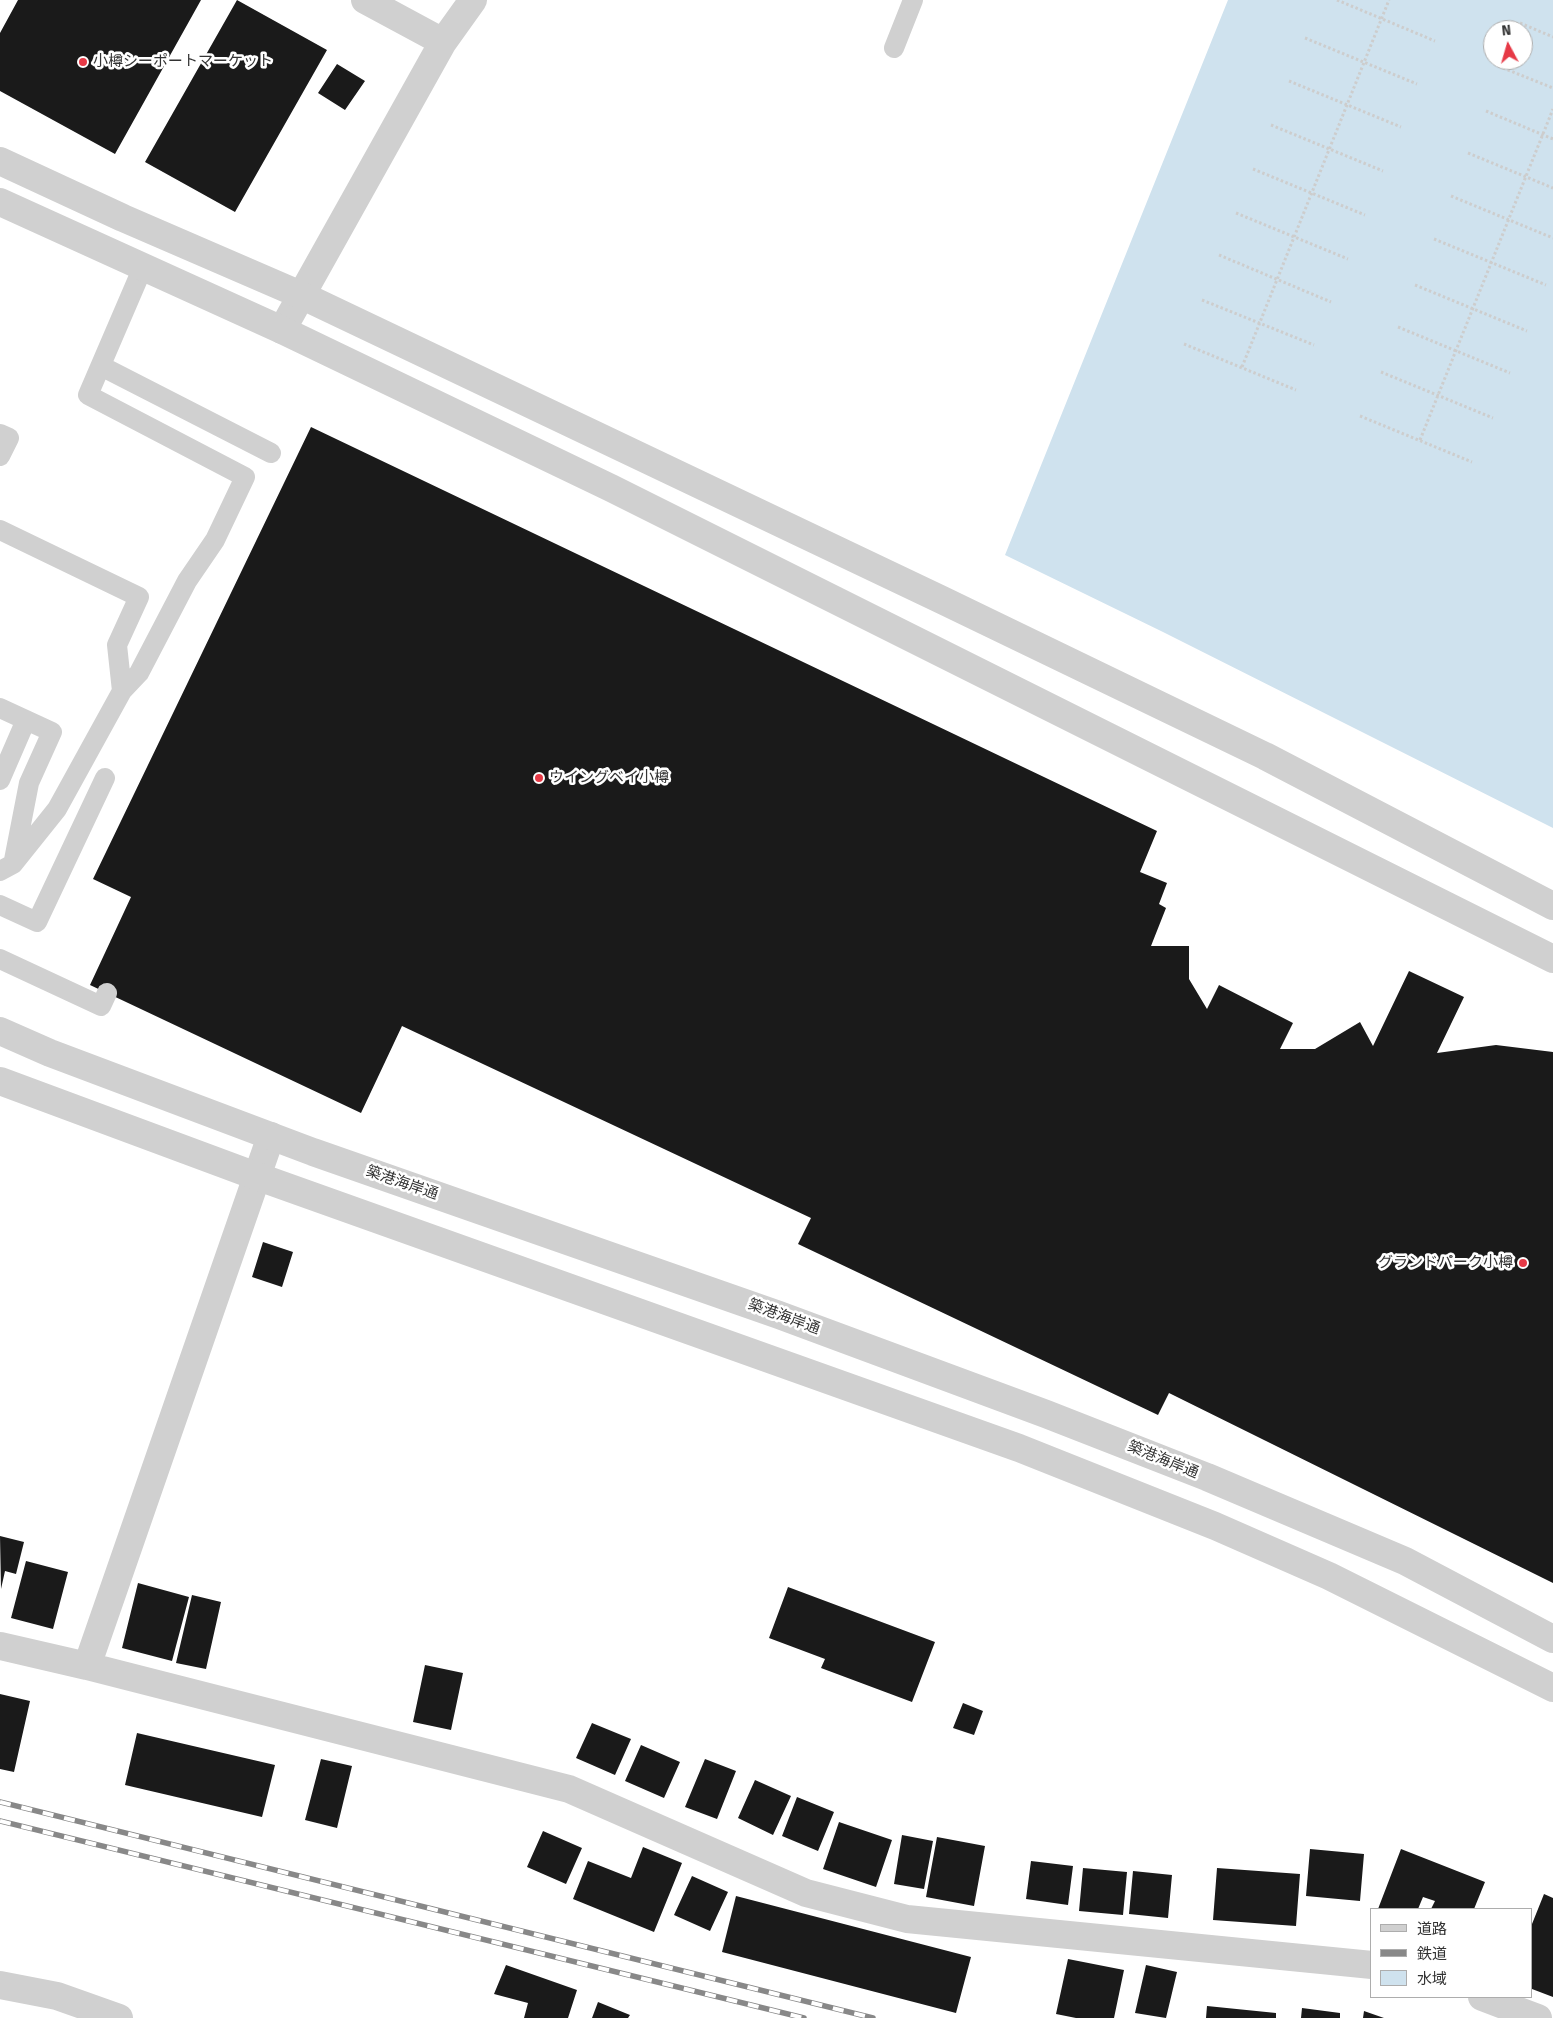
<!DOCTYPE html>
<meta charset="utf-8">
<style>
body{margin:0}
#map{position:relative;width:1553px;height:2018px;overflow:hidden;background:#fff;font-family:"Fira Sans","Noto Sans JP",sans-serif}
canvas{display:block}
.legend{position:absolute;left:1370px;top:1908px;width:162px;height:90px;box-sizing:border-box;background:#fff;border:1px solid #adadad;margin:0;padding:6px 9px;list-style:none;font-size:15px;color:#333}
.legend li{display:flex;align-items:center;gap:10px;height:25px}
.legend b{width:25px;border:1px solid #adadad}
.north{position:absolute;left:1483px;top:20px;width:50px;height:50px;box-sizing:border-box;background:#fff;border:1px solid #adadad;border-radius:50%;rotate:354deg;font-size:14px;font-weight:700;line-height:20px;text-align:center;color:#333}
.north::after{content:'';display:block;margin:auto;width:18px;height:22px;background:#e63946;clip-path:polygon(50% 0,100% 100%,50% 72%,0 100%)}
</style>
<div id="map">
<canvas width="1553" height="2018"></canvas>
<ul class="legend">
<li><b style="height:6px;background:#d0d0d0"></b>道路</li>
<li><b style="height:6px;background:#888"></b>鉄道</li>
<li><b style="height:14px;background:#cfe2ee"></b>水域</li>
</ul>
<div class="north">N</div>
</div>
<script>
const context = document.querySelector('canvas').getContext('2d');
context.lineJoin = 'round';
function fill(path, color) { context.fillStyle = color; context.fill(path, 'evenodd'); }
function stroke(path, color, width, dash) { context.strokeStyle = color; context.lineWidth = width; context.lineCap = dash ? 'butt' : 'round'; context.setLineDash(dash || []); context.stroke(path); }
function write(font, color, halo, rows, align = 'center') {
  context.font = font + ' "Fira Sans","Noto Sans JP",sans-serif'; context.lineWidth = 5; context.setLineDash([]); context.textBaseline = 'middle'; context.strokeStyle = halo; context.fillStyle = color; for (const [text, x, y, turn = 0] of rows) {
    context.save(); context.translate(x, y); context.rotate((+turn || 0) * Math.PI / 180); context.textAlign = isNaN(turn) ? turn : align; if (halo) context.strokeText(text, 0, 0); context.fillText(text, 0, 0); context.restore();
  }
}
fill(new Path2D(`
 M 1228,0 L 1553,0 L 1553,828 L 1163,632 L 1005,555 ZM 1493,30 L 1523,30 L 1523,60 L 1493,60 Z`), '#cfe2ee');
fill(new Path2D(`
 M 18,0 L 201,0 L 115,154 L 0,91 L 0,33 Z
 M 237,0 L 327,50 L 235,212 L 145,162 Z
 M 337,64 L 365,81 L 345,110 L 318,93 Z
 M 311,427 L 1157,831 L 1140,872 L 1167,883 L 1159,904 L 1166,908 L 1151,946 L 1189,946 L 1189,979 L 1207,1009 L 1219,985 L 1293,1023 L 1280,1049 L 1315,1049 L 1360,1022 L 1373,1046 L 1409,971 L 1464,997 L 1437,1053 L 1496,1045 L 1553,1052 L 1553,1583 L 1169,1393 L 1158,1415 L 798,1244 L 811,1218 L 402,1026 L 361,1113 L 90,985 L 131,897 L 93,879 Z
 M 263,1242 L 293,1252 L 282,1287 L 252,1277 Z
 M 0,1536 L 24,1542 L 16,1574 L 5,1571 L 1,1589 Z
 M 26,1561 L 68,1572 L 53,1629 L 11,1618 Z
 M 138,1583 L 189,1597 L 172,1661 L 122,1648 Z
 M 788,1587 L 935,1642 L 912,1702 L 821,1668 L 825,1659 L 769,1638 Z
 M 192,1595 L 221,1602 L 206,1669 L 176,1663 Z
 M 425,1665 L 463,1673 L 451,1730 L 413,1722 Z
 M 0,1694 L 30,1701 L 14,1772 L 0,1769 Z
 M 963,1703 L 983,1711 L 974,1735 L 953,1728 Z
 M 592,1723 L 631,1739 L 615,1775 L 576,1758 Z
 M 137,1733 L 275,1765 L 262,1817 L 125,1785 Z
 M 641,1745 L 680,1762 L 664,1798 L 625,1781 Z
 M 321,1759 L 352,1766 L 337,1828 L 305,1820 Z
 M 705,1759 L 736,1771 L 717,1819 L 685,1807 Z
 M 755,1780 L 791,1796 L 773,1835 L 738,1818 Z
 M 797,1797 L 834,1812 L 818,1851 L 782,1836 Z
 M 839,1822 L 892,1840 L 876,1887 L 823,1869 Z
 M 543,1831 L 582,1848 L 566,1884 L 527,1867 Z
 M 902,1835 L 933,1841 L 924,1889 L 894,1884 Z
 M 937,1837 L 985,1846 L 974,1906 L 926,1897 Z
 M 643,1847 L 682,1863 L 654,1932 L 573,1899 L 588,1861 L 631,1878 Z
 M 1310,1849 L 1364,1854 L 1360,1901 L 1306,1896 Z
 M 1401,1849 L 1485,1882 L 1474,1909 L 1431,1909 L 1435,1901 L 1423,1897 L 1418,1909 L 1378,1909 Z
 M 1031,1861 L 1073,1866 L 1068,1905 L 1026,1899 Z
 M 1083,1868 L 1127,1872 L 1123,1915 L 1079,1911 Z
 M 1217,1868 L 1300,1874 L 1296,1926 L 1213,1920 Z
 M 1133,1871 L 1172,1875 L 1168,1918 L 1129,1914 Z
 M 692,1876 L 728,1892 L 710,1931 L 674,1915 Z
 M 1544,1894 L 1553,1898 L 1553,1997 L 1532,1989 L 1532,1924 Z
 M 736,1896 L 971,1957 L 956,2013 L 722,1952 Z
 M 1068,1959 L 1124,1970 L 1114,2018 L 1076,2018 L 1056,2014 Z
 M 506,1965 L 577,1990 L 568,2018 L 524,2018 L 528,2003 L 494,1994 Z
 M 1146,1965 L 1177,1972 L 1166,2018 L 1135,2013 Z
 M 598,2002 L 630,2015 L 628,2018 L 592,2018 Z
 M 1207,2006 L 1276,2013 L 1276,2018 L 1206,2018 Z
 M 1302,2008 L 1340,2013 L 1340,2018 L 1301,2018 Z
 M 1364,2011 L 1384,2018 L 1363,2018 Z`), '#1a1a1a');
stroke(new Path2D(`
 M 1337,0 L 1435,41
 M 1520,23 L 1553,37
 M 1305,38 L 1417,84
 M 1503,68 L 1553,88
 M 1289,81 L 1401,127
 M 1486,111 L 1553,139
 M 1271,125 L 1383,171
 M 1468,153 L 1553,188
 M 1253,169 L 1365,215
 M 1451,196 L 1553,238
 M 1236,213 L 1348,259
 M 1434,239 L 1546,285
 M 1219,255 L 1331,302
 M 1415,285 L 1527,331
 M 1202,300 L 1314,345
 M 1398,327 L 1510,373
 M 1184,344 L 1296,390
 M 1242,367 L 1389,0
 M 1381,372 L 1493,418
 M 1360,416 L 1472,462
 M 1420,440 L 1553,109`), '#cdcdcd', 3, [2.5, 2.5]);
stroke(new Path2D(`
 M 894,48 L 913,0
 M 101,366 L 271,453
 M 0,434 L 9,438 L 0,456
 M 0,530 L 139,597 L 117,645 L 122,691
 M 0,708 L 52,732 L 29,783 L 14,860
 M 0,780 L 26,720
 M 0,871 L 13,864 L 57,809 L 122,691 L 139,673 L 187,581 L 215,540 L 245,477 L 88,395 L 143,267
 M 0,905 L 37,922 L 105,778
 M 0,959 L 101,1006 L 107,993`), '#d0d0d0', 20);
stroke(new Path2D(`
 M 365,0 L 443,42
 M 282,330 L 443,42 L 473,0
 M 0,1646 L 87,1666 L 569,1789 L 806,1893 L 907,1919 L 1372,1965
 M 87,1666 L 271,1136
 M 0,1985 L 57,1996 L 119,2018
 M 1482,1997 L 1538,2018`), '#d0d0d0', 28);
stroke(new Path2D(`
 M 0,161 L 123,218 L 301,295 L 942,600 L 1265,756 L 1553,906
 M 0,202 L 282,330 L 611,488 L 1553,959
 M 0,1031 L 50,1053 L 313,1152 L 779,1315 L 1046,1414 L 1207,1477 L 1405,1561 L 1553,1639
 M 0,1081 L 256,1176 L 1019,1448 L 1215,1526 L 1329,1576 L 1553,1688`), '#d0d0d0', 28);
const rail = new Path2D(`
 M 0,1802 L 873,2018
 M 0,1821 L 804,2018`);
stroke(rail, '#888', 5.5);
stroke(rail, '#fff', 4, [11]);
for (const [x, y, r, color] of [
 [83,62,5,"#e63946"],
 [539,778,5,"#e63946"],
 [1523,1263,5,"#e63946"]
]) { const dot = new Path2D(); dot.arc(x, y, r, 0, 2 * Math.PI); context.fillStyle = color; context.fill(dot); stroke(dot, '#fff', 2); }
write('15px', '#333', '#fff', [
 ["小樽シーポートマーケット",93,62],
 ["ウイングベイ小樽",549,778],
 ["グランドパーク小樽",1513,1263,"right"]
], 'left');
write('15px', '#333', '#fff', [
 ["築港海岸通",402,1183,19],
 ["築港海岸通",784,1317,20],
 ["築港海岸通",1163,1460,22]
]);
</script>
